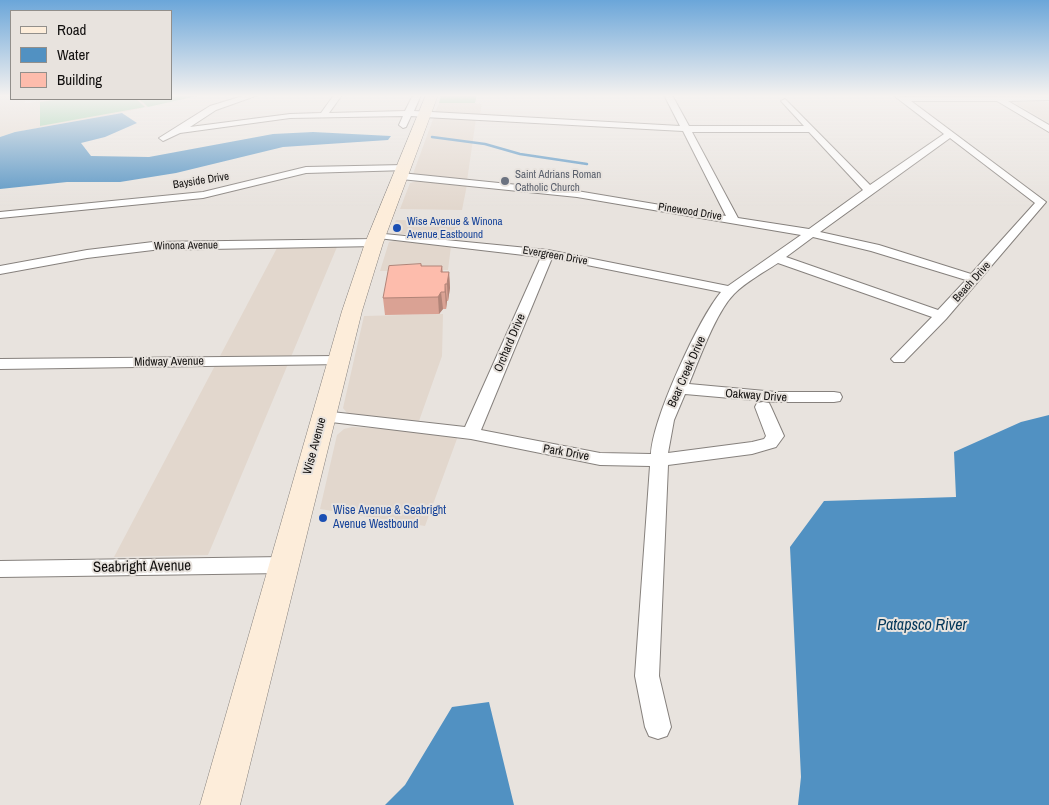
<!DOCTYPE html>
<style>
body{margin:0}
#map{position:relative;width:1049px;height:805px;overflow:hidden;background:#e8e3de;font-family:"Archivo Narrow",sans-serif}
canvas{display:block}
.legend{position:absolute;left:10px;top:10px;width:162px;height:90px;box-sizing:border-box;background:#e8e3de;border:1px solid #928f8b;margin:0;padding:6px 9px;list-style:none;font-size:15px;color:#12100f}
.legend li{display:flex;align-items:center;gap:10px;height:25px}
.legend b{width:25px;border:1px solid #928f8b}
</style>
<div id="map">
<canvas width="1049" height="805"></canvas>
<ul class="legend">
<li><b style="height:6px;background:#fdedda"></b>Road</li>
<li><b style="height:14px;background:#5191c2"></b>Water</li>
<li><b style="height:14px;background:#fdbcac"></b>Building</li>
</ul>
</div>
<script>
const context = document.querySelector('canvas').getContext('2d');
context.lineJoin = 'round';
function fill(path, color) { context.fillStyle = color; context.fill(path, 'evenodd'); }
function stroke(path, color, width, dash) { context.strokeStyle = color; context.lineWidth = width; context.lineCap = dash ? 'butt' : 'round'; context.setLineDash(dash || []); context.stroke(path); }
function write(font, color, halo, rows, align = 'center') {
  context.font = font + ' "Archivo Narrow",sans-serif'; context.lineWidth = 4; context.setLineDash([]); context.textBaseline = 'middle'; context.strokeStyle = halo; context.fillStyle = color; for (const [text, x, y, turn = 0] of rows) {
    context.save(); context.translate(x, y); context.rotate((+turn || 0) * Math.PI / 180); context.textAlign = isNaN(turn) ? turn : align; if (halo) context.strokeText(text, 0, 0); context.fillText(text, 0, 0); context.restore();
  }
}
fill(new Path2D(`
 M 0,95 L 11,95 L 11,99 L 25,99 L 25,103 L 57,99 L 139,99 L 148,107 L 78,122 L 15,132 L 0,137 Z
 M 1013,102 L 1049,102 L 1049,123 Z
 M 439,103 L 475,103 L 482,104 L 480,116 L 435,112 Z
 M 437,117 L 476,119 L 467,181 L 413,174 L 433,119 Z
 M 421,180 L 467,185 L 462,210 L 400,209 L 410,183 Z
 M 396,220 L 459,221 L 456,239 L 394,233 L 392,230 Z
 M 394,241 L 451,246 L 448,270 L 380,271 L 389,242 Z
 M 337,247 L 208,555 L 114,557 L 277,248 Z
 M 443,314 L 442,356 L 419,421 L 348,414 L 343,408 L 364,316 Z
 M 352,427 L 415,430 L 458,436 L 425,526 L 320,509 L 337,435 L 344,429 Z`), '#e2d7cd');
fill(new Path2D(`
 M 171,95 L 202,95 L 148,107 L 139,99 L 171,99 Z
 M 441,95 L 477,95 L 475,103 L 439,103 Z
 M 62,99 L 136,99 L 145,107 L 40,126 L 40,102 Z`), '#81c89a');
fill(new Path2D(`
 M 122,113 L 137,123 L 105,137 L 81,143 L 91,156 L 149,157 L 273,134 L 313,132 L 391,136 L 388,140 L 283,147 L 176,173 L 120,182 L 67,182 L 0,189 L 0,137 L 15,132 Z
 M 1049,415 L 1049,805 L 798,805 L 801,777 L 790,547 L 824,501 L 956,497 L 954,452 L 1021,422 Z
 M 489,702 L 514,805 L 385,805 L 405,785 L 452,707 Z`), '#5191c2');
stroke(new Path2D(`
 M 432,137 L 485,144 L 520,154 L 587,164`), '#5191c2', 2.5);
const minor = new Path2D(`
 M 246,95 L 258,95 L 216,110 L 190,127 L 290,114 L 321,113 L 334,95 L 342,95 L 329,113 L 405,111 L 413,95 L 421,95 L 414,111 L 680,126 L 664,95 L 672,95 L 689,126 L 804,126 L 781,101 L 785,99 L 870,185 L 944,134 L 893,95 L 904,97 L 1049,96 L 1049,100 L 1008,101 L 1049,125 L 1049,132 L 997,101 L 911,101 L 1046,202 L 946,319 L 904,362 L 894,362 L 891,359 L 932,317 L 778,263 C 764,272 746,282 734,294 C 716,312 699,360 689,384 L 776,392 L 834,392 L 840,393 L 842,397 L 840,401 L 834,402 L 776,402 L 685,394 L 674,420 L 668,453 L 752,442 L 764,439 L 766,436 L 755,407 L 757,403 L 763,402 L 769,403 L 771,407 L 784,436 L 776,447 L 752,454 L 668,465 L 659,676 L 671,727 L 667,736 L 658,739 L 649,736 L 645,727 L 635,676 L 650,466 L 600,465 L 471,439 L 323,421 L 317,420 L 315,416 L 317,412 L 323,411 L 465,427 L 541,257 L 378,238 L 374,237 L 372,235 L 374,233 L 548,250 L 728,286 L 801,235 L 577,197 L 401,179 L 396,176 L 401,173 L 577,191 L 726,216 L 683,131 L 424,117 L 411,116 L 406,127 L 403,128 L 399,125 L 403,116 L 290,118 L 180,133 L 163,141 L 159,138 L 210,106 ZM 692,132 L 809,132 L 863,190 L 809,229 L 738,218 ZM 950,138 L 1035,203 L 971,274 L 879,245 L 820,232 ZM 813,237 L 871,251 L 966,280 L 938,310 L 786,257 ZM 552,258 L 721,292 C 698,320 653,418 651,454 L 600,453 L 481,430 Z
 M 404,165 L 407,166 L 407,170 L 306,173 L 203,198 L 0,218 L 0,212 L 203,192 L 306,167 Z
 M 374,239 L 378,240 L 380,243 L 378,246 L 153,250 L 87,258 L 0,274 L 0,266 L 87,250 L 153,242 Z
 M 338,356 L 343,358 L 346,361 L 343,364 L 0,369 L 0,359 Z
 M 284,557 L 291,559 L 294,565 L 291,571 L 284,573 L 0,577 L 0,561 Z`);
const secondary = new Path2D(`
 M 426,95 L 438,95 L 383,243 L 362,311 L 240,805 L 200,805 L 342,311 L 365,243 Z`);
stroke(minor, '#86817d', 2);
stroke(secondary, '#86817d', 1);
fill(minor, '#fff');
fill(secondary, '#fdedda');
fill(new Path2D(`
 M 421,264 L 422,266 L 442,266 L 443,272 L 449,272 L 450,288 L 448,301 L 447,301 L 446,309 L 443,309 L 439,314 L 385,315 L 383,298 Z`), '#daa294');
fill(new Path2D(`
 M 449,272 L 450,288 L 448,301 L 447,284 Z
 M 445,284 L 447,301 L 446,309 L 445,292 Z
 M 441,292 L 443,309 L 439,314 L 438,297 Z`), '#b18478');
const building = new Path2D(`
 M 421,264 L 421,266 L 442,266 L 441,272 L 449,272 L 447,284 L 445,284 L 445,292 L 441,292 L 438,297 L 383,298 L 389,266 Z`);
fill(building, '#fdbcac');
stroke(building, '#b18478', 1);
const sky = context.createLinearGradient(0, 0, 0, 208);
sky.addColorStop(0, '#6ba6d9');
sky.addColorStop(0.46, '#f5f2f0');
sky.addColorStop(1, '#f5f2f000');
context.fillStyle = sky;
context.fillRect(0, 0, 1049, 208);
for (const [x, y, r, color] of [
 [505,181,5,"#6b7280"],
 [397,228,5,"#1a4fb4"],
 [323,518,5,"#1a4fb4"]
]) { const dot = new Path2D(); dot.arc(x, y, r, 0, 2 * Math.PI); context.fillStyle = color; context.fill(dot); stroke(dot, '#e8e3de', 2); }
write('11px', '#5b616d', '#e8e3de', [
 ["Saint Adrians Roman",515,175],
 ["Catholic Church",515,188]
], 'left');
write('11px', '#12100f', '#e8e3de', [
 ["Bayside Drive",201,181,-9],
 ["Pinewood Drive",690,212,9],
 ["Winona Avenue",186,246,-1],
 ["Evergreen Drive",555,256,10],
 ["Beach Drive",972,282,-48]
]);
write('11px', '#164399', '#e8e3de', [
 ["Wise Avenue & Winona",407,222],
 ["Avenue Eastbound",407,235]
], 'left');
write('12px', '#12100f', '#e8e3de', [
 ["Orchard Drive",510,343,-67],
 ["Midway Avenue",169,362,-1],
 ["Bear Creek Drive",687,372,-66],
 ["Oakway Drive",756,396,4],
 ["Wise Avenue",315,446,-75],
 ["Park Drive",566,453,10]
]);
write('12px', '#164399', '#e8e3de', [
 ["Wise Avenue & Seabright",333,511],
 ["Avenue Westbound",333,525]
], 'left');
write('15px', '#12100f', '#e8e3de', [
 ["Seabright Avenue",142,567,-1]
]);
write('italic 16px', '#033759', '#e8e3de', [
 ["Patapsco River",922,626]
]);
</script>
